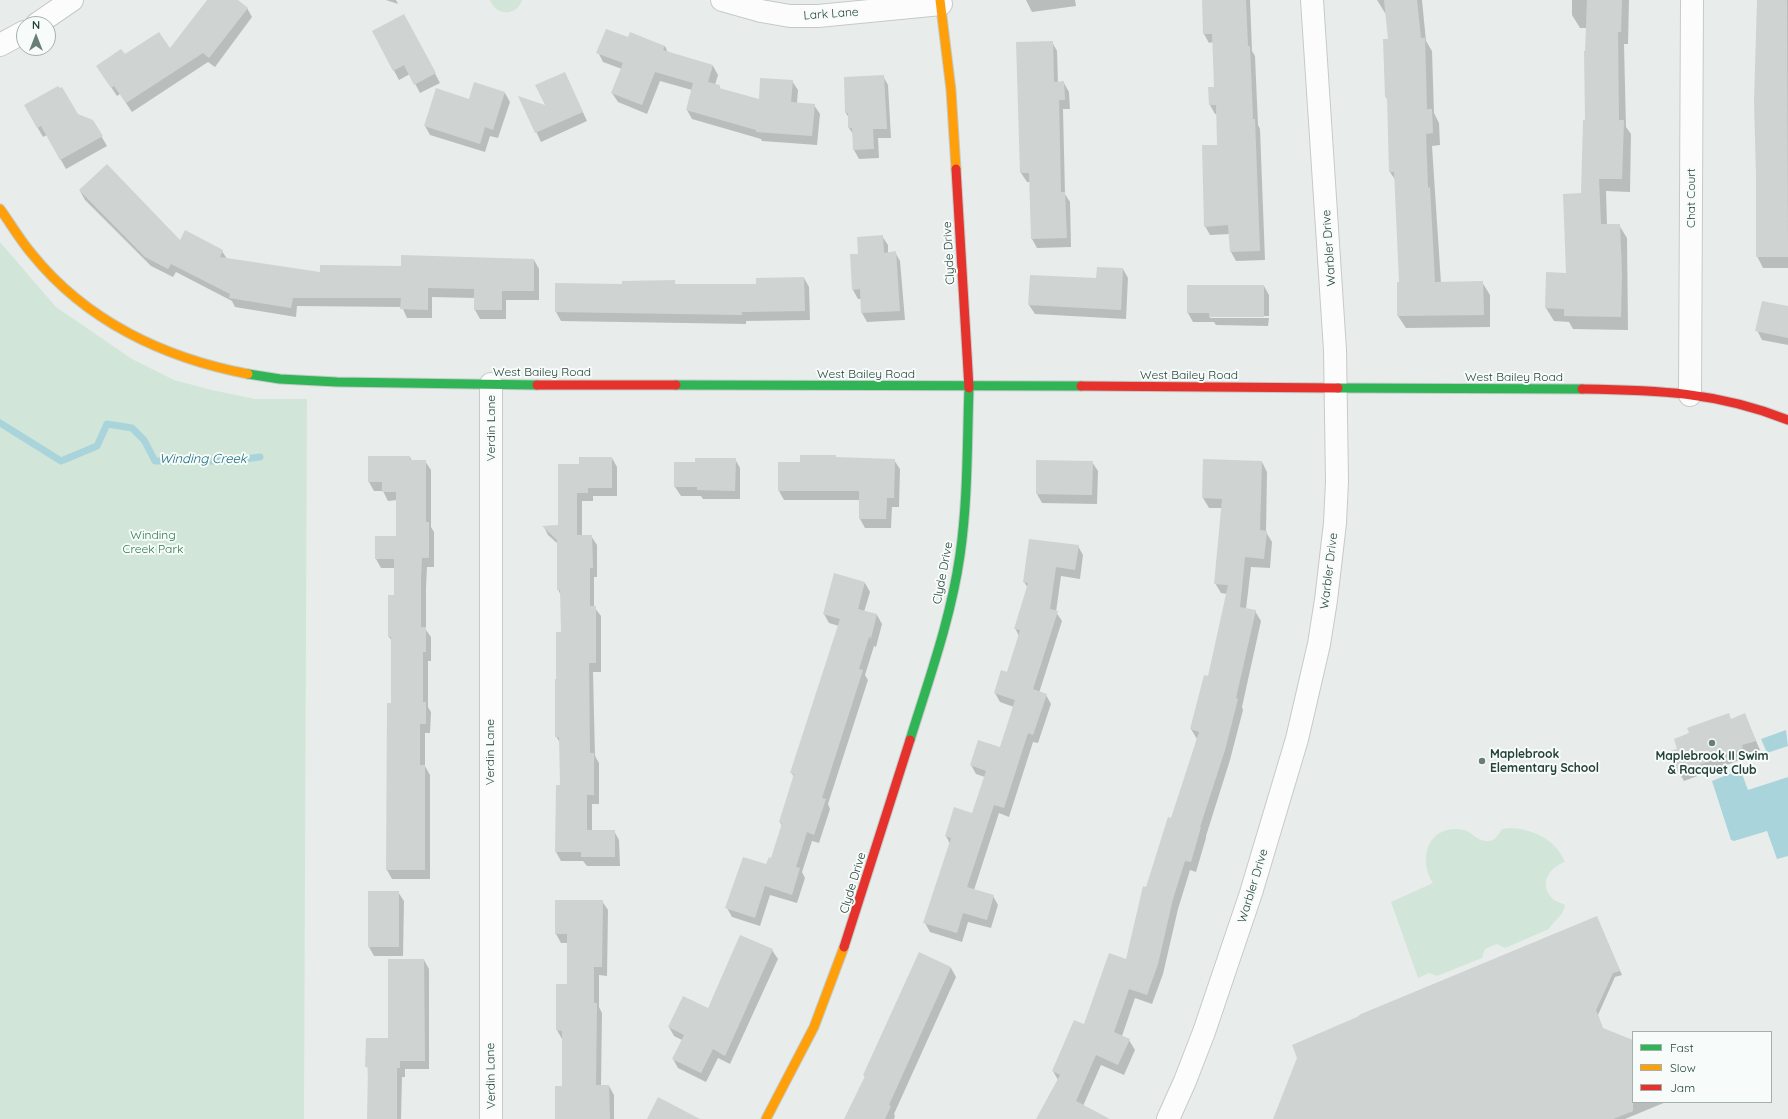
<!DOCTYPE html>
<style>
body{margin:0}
#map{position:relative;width:1788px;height:1119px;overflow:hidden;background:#e8edeb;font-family:Quicksand,sans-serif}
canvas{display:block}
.legend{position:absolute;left:1632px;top:1031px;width:140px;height:72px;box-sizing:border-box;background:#f7fbf9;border:1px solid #a3b1ad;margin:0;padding:5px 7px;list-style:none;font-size:12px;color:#24423a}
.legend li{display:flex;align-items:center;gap:8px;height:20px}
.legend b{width:20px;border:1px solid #a3b1ad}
.north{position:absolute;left:16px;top:16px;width:40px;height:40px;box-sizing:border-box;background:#f7fbf9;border:1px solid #a3b1ad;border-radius:50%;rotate:0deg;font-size:11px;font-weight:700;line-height:16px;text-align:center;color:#24423a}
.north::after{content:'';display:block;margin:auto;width:14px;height:18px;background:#697e78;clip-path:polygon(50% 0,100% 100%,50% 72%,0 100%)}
</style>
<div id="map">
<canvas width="1788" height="1119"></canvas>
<ul class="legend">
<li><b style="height:5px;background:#30b455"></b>Fast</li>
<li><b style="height:5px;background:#ff9f0a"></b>Slow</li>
<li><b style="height:5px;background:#e5322d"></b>Jam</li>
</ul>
<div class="north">N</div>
</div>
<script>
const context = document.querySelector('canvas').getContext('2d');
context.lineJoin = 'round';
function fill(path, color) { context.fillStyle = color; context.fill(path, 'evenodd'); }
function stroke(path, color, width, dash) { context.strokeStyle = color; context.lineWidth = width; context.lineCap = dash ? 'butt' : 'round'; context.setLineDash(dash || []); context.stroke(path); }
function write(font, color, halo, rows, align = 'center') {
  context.font = font + ' Quicksand,sans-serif'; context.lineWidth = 4; context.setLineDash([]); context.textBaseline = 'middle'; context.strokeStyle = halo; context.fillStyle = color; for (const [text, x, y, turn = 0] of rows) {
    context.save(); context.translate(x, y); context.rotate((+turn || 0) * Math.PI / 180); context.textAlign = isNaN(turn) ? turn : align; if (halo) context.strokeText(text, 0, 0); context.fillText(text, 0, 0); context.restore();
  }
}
fill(new Path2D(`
 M 490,0 L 522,0 C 517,17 495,16 490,0 Z
 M 0,242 L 56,307 L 132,359 L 174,380 L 212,390 L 255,399 L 307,399 L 304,1119 L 0,1119 Z
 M 1510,828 C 1534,829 1556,840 1565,862 C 1550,867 1539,883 1551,897 C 1555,902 1560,902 1565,905 C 1564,916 1554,920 1549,929 L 1505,948 L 1497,944 L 1485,949 L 1482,958 L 1437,976 L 1429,973 L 1418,978 L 1391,902 L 1433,883 C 1416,857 1430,823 1464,830 C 1472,832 1477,841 1486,841 C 1495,842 1498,835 1502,829 Z`), '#d1e6d8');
fill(new Path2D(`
 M 1786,730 L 1788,746 L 1767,753 L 1761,739 Z
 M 1739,770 L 1741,771 L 1748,790 L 1788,777 L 1788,856 L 1777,859 L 1767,831 L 1734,841 L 1731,840 L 1712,781 Z`), '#a9d4db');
fill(new Path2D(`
 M 208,0 L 236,0 L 247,8 L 252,17 L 215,67 L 208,62 L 132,112 L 120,94 L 117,96 L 103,75 L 125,56 L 170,50 Z
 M 386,0 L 396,0 L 398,4 Z
 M 1026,0 L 1075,0 L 1076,6 L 1032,12 Z
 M 1203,0 L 1250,0 L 1252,51 L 1255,56 L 1258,125 L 1260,129 L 1265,260 L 1236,261 L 1231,252 L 1230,234 L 1210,235 L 1205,226 L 1218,146 L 1217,114 L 1215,114 L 1210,105 L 1210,88 L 1215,88 L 1213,42 L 1209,43 L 1204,34 Z
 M 1377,0 L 1422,0 L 1426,41 L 1432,51 L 1434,113 L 1439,123 L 1440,145 L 1432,146 L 1441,283 L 1482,282 L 1490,295 L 1490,327 L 1406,328 L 1398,316 L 1400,283 L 1396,181 L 1390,172 L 1388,101 L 1386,97 L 1384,40 L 1389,40 L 1386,13 L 1385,13 Z
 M 1572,0 L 1629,0 L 1628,44 L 1624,44 L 1626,127 L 1631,134 L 1630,192 L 1606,191 L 1607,225 L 1619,225 L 1627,238 L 1628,330 L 1573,329 L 1569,322 L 1554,321 L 1546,308 L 1567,274 L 1582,194 L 1586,121 L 1587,28 L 1580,28 L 1572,15 Z
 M 1757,0 L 1788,0 L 1788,268 L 1763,268 L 1757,256 Z
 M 409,24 L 440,83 L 420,93 L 410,74 L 399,80 L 373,31 Z
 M 628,39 L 665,46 L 668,53 L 713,66 L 718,75 L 715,85 L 719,86 L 721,90 L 759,100 L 792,81 L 798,90 L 797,103 L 814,105 L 820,114 L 817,145 L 762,141 L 761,139 L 692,119 L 687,110 L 692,90 L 660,81 L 647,114 L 618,102 L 612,93 L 622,69 L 603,62 L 598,52 Z
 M 1052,42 L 1057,51 L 1058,83 L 1064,83 L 1069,92 L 1070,109 L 1063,109 L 1065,194 L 1070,202 L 1071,247 L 1037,248 L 1032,239 L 1030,182 L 1027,182 L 1021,173 L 1017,43 Z
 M 565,73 L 587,121 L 541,142 L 520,98 L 547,106 Z
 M 883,76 L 888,85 L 891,138 L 878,138 L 879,158 L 859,159 L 854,150 L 853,134 L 849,128 L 849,118 L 846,113 L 845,78 Z
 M 505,93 L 510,102 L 498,138 L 490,136 L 485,152 L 430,135 L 425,126 L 470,100 Z
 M 25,106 L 77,115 L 92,120 L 107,146 L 66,169 L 47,135 L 43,137 Z
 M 80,191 L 180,241 L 222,251 L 227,259 L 321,274 L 402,267 L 534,260 L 539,269 L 539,300 L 506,300 L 506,319 L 480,319 L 475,310 L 475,298 L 432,297 L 432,318 L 407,318 L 402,307 L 297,306 L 296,317 L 235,307 L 232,301 L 176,272 L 173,277 L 151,266 L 85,200 Z
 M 882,236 L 888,245 L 888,253 L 895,252 L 900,261 L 905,320 L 867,322 L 862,313 L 861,299 L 858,299 L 853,290 L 851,255 L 859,255 Z
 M 1123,269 L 1128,278 L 1126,319 L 1035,314 L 1029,305 Z
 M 804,278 L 809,287 L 810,320 L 746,321 L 746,324 L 561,321 L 556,312 L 556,284 L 623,285 L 674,281 L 676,285 L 757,285 Z
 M 1188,286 L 1264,286 L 1269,295 L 1269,316 L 1210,316 L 1210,318 L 1269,318 L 1268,326 L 1216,325 L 1214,322 L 1193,322 L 1188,313 Z
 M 1788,307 L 1788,345 L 1762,340 L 1757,330 Z
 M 410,457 L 412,461 L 425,461 L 431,470 L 431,527 L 434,532 L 434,567 L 427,567 L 426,588 L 426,630 L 431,637 L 431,661 L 428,661 L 428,707 L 431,712 L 430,733 L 425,733 L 425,766 L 430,775 L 430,879 L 392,879 L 387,870 L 388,704 L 392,704 L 392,641 L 389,637 L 389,596 L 395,596 L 395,568 L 381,568 L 376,559 L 397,537 L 397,500 L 388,501 L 383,491 L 374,491 L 369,482 Z
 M 612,458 L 617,467 L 617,496 L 593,496 L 593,501 L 582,501 L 582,536 L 591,536 L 597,545 L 597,577 L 594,577 L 594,607 L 601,616 L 601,672 L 593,672 L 595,756 L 599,763 L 599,804 L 592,804 L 592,831 L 614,831 L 619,840 L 620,866 L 587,866 L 583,861 L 561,861 L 556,852 L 561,786 L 560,743 L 556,736 L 557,680 L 562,633 L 561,596 L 558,589 L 558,544 L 548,535 L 544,527 L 559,526 L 580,465 Z
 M 837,458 L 894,460 L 900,469 L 899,507 L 892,507 L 891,528 L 865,528 L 860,519 L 860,500 L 784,500 L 779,491 L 779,463 L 801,463 Z
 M 735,459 L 740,468 L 740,499 L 703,499 L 701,496 L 681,496 L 675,487 L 696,463 Z
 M 1092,462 L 1098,471 L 1097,504 L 1042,503 L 1037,494 Z
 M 1262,462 L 1267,472 L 1266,532 L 1272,542 L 1270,568 L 1251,567 L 1246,609 L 1255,611 L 1261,621 L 1242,707 L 1243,710 L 1230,760 L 1206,836 L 1206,838 L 1196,872 L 1190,870 L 1178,909 L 1163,974 L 1152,1004 L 1135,998 L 1122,1036 L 1129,1040 L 1135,1050 L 1124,1075 L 1101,1065 L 1083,1106 L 1101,1119 L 1038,1119 L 1058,1080 L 1053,1071 L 1127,960 L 1147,888 L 1172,819 L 1197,739 L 1191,729 L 1209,677 L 1227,594 L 1221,593 L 1215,583 L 1222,508 L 1209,508 L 1203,498 Z
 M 1078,546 L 1083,555 L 1080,579 L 1061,576 L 1056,612 L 1062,621 L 1039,693 L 1046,695 L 1051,704 L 1038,743 L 1033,742 L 1009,817 L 999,813 L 974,890 L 993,896 L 998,905 L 991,928 L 968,922 L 962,942 L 930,932 L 925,923 L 950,844 L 946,836 L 973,814 L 985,777 L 976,774 L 971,765 L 1000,748 L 1014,707 L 1000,702 L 995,693 L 1007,673 L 1019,636 L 1015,628 L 1028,588 L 1024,582 Z
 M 865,583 L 870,592 L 864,612 L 877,615 L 882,624 L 876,647 L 874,646 L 865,675 L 868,680 L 828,804 L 830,809 L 819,843 L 812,841 L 802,872 L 805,878 L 797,903 L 770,895 L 760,926 L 732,917 L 727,908 L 772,860 L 782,826 L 780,822 L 794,777 L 791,772 L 839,626 L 829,623 L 824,614 Z
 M 1745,715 L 1760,750 L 1747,754 L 1748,757 L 1684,781 L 1679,772 L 1678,749 Z
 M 398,892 L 404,901 L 403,956 L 374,956 L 369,947 Z
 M 602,901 L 608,910 L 607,976 L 599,975 L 599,1007 L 602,1013 L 601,1086 L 609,1086 L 614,1095 L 614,1119 L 556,1119 L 563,1087 L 562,1039 L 557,1030 L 568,985 L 568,943 L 561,943 L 556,934 Z
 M 1599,922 L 1622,975 L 1615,977 L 1598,1015 L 1603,1029 L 1633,1041 L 1633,1102 L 1666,1102 L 1625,1119 L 1274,1119 Z
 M 772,950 L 778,959 L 730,1064 L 718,1058 L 706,1082 L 678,1068 L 673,1059 L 682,1040 L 674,1036 L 669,1027 L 708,1010 Z
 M 919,954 L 951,968 L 956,977 L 894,1114 L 895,1116 L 894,1119 L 847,1119 L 865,1077 L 864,1075 Z
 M 424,960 L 429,969 L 429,1069 L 405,1069 L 405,1077 L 402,1077 L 401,1119 L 369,1119 L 367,1039 L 389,1039 Z`), '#0003');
stroke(new Path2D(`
 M 0,423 L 61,461 L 97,446 L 107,424 L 132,428 L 144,440 L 155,461 L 230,461 L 260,457`), '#a9d4db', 7);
fill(new Path2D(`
 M 207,0 L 238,0 L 248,8 L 209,58 L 203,53 L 126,103 L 114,86 L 111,88 L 96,66 L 121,49 L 125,54 L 159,32 L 170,48 Z
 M 1202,0 L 1246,0 L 1248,46 L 1250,46 L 1253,119 L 1255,119 L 1260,251 L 1230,252 L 1228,225 L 1204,227 L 1202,145 L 1217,145 L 1216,105 L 1209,105 L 1208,87 L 1214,87 L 1212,34 L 1203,34 Z
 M 1384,0 L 1417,0 L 1421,38 L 1425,38 L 1427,109 L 1432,109 L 1433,133 L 1426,134 L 1428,188 L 1430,187 L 1435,282 L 1483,281 L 1484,315 L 1397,316 L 1397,282 L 1399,282 L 1394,172 L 1389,172 L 1387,97 L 1385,97 L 1383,39 L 1388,39 Z
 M 1587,0 L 1622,0 L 1621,32 L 1618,32 L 1619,120 L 1624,120 L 1622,179 L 1599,179 L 1601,224 L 1620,224 L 1622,274 L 1621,317 L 1564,316 L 1564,309 L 1545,308 L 1546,272 L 1566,273 L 1563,194 L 1581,193 L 1583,120 L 1585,120 L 1584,51 L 1585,51 Z
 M 1757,0 L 1787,0 L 1788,257 L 1756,257 L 1756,176 L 1754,102 Z
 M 404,14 L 436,73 L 414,85 L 404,65 L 393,71 L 372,31 Z
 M 606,29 L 628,37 L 630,32 L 665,46 L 663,50 L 713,65 L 708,82 L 720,85 L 719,88 L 759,99 L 760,78 L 793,80 L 791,102 L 815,104 L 812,136 L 756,132 L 756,130 L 686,110 L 693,83 L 655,72 L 642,105 L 611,93 L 623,63 L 596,53 Z
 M 1053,41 L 1054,82 L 1064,81 L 1065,100 L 1059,100 L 1061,192 L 1065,192 L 1067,238 L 1031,239 L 1029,173 L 1020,173 L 1016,42 Z
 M 565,72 L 583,112 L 535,133 L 518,96 L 545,105 L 535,85 Z
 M 884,75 L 887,129 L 873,129 L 874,149 L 853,150 L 852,128 L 848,128 L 848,113 L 845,113 L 844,77 Z
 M 474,82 L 505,92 L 493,130 L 485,127 L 480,144 L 424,126 L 436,88 L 469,99 Z
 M 58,86 L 60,88 L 62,87 L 78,114 L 93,120 L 103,136 L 60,160 L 41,126 L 37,128 L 24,105 Z
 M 107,164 L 180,240 L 185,230 L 223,250 L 220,257 L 320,272 L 320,265 L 401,266 L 401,255 L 534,259 L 534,291 L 502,291 L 502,310 L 474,310 L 474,289 L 428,288 L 428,310 L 400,309 L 401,298 L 293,298 L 291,308 L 229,298 L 230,294 L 171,264 L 168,269 L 145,257 L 79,190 Z
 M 883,235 L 884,253 L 896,251 L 900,311 L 861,313 L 860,289 L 852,290 L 850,254 L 858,254 L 857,237 Z
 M 1097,267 L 1123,268 L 1121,310 L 1028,305 L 1030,275 L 1096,278 Z
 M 804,277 L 805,311 L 742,312 L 742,315 L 555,312 L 555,283 L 622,284 L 622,281 L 675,280 L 675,284 L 756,284 L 756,278 Z
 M 1187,285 L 1264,285 L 1264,317 L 1209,317 L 1209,313 L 1187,313 Z
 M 1762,301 L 1788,306 L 1788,338 L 1755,331 Z
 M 800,455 L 836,455 L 836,457 L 895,459 L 894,498 L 887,498 L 886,519 L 859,519 L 859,491 L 778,491 L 778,462 L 800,462 Z
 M 368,456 L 410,456 L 410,460 L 426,460 L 426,522 L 429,522 L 429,558 L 422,558 L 421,579 L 421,627 L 426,627 L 426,652 L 423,652 L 423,702 L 426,702 L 426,724 L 420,724 L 420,765 L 425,765 L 425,870 L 386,870 L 387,703 L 391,703 L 391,637 L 388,637 L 388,595 L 394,595 L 394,559 L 375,559 L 375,536 L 396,536 L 396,492 L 382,492 L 382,482 L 368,482 Z
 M 579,457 L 612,457 L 612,488 L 588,488 L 588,493 L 577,493 L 577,535 L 592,535 L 593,568 L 590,568 L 590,606 L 596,606 L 596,663 L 589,663 L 590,753 L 594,753 L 594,795 L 587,795 L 587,830 L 615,830 L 615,857 L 581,857 L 581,852 L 555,852 L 556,785 L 560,785 L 559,737 L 555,737 L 555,679 L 556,679 L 556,632 L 561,632 L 560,590 L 557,590 L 557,540 L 542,526 L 558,525 L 558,464 L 579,464 Z
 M 695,458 L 736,458 L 735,491 L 697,490 L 697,487 L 674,487 L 674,462 L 695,462 Z
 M 1203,459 L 1262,461 L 1260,530 L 1267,531 L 1264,559 L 1245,557 L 1240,607 L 1256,610 L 1236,698 L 1238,699 L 1225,750 L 1200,827 L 1201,827 L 1191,862 L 1185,861 L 1173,899 L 1158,964 L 1147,995 L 1129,989 L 1114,1032 L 1130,1039 L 1118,1065 L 1096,1055 L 1076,1101 L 1110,1119 L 1036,1119 L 1060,1075 L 1052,1071 L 1074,1020 L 1084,1024 L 1109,953 L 1126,959 L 1143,886 L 1146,887 L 1168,817 L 1171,818 L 1199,732 L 1190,729 L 1204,675 L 1208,676 L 1228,585 L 1214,584 L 1222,499 L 1202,498 Z
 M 1036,460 L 1093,461 L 1092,495 L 1036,494 Z
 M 1029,539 L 1079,545 L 1075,570 L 1056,567 L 1050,609 L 1058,611 L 1033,689 L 1047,694 L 1033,735 L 1028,733 L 1004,808 L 994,805 L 967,887 L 994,895 L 987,920 L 963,913 L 957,933 L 923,923 L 951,838 L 945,836 L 954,807 L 972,813 L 986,771 L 970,765 L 978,740 L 1000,747 L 1015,700 L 994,693 L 1001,670 L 1007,672 L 1020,630 L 1014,629 L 1028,583 L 1023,582 Z
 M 834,573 L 865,582 L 858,609 L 877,614 L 871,638 L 869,637 L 859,669 L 863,670 L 822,798 L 826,799 L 814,835 L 807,832 L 796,867 L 800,868 L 792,895 L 765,886 L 755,918 L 725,908 L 743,857 L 766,864 L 769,857 L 771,858 L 782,823 L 779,822 L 794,774 L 790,773 L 840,619 L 823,614 Z
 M 1729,713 L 1731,719 L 1745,713 L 1756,741 L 1742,745 L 1743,748 L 1678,773 L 1670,751 L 1677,749 L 1674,739 L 1689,733 L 1687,728 Z
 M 368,891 L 399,891 L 399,947 L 368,947 Z
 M 555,900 L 603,900 L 602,967 L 594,967 L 594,1003 L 597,1003 L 596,1085 L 609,1085 L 610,1119 L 555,1119 L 555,1086 L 562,1086 L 562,1031 L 556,1030 L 556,984 L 567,984 L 567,934 L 555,934 Z
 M 1597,916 L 1620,971 L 1613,973 L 1596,1010 L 1603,1028 L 1633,1040 L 1633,1111 L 1613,1119 L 1273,1119 L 1297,1058 L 1292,1045 L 1357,1017 L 1361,1014 Z
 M 740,935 L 773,949 L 725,1056 L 713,1049 L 701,1073 L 672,1059 L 684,1035 L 668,1027 L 683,996 L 708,1008 Z
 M 919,952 L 951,967 L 889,1105 L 891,1106 L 885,1119 L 844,1119 L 865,1076 L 863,1075 Z
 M 388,959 L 424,959 L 425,1061 L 400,1061 L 400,1068 L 397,1068 L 397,1119 L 367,1119 L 368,1067 L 365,1067 L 366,1038 L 388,1038 Z
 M 658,1097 L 700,1119 L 647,1119 Z`), '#cfd4d2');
const street = new Path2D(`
 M 722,0 L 761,11 L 790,16 L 818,16 L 941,4
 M 37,24 L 72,0
 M 0,45 L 24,32
 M 491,384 L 491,1119
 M 1690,395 L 1692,0
 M 1168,1119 L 1185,1081 L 1204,1032 L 1251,893 L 1297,739 L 1319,644 L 1326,600 L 1335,523 L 1337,481 L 1335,350 L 1312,0`);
const fast = new Path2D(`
 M 248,374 L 280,379 L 337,382 L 537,385
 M 676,385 L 1081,386
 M 1338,388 L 1582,389
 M 910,740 C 929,679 951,618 960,555 C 968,500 967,443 969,388`);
const slow = new Path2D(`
 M 940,0 L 951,90 L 956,169
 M 0,209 C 11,224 20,240 32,254 C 86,321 164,358 248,374
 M 766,1119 L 814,1027 L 844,947`);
const jam = new Path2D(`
 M 956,169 L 969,388
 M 537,385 L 676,385
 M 1081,386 L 1338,388
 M 1582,389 C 1656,390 1718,392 1788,420
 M 844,947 L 910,740`);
stroke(street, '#c5cac8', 24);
stroke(fast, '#c3cbc8', 11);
stroke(slow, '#c3cbc8', 11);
stroke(jam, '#c3cbc8', 11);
stroke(street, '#fcfcfc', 22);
stroke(fast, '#30b455', 9);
stroke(slow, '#ff9f0a', 9);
stroke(jam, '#e5322d', 9);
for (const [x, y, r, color] of [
 [1712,743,4,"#697e78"],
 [1482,761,4,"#697e78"]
]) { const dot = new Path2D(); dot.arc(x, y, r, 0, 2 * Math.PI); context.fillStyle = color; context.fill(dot); stroke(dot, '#f7fbf9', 1.5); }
write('12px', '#24423a', '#f7fbf9', [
 ["Lark Lane",831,14,-4],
 ["Chat Court",1691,198,-90],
 ["Warbler Drive",1329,248,-94],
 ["Clyde Drive",949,253,-93],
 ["West Bailey Road",542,372],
 ["West Bailey Road",866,374],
 ["West Bailey Road",1189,375],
 ["West Bailey Road",1514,377],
 ["Verdin Lane",491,428,-90],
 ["Warbler Drive",1329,571,-83],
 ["Clyde Drive",943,573,-79],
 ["Verdin Lane",490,752,-90],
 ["Clyde Drive",853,883,-73],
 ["Warbler Drive",1253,886,-73],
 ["Verdin Lane",491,1076,-91]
]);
write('12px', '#2d7a4b', '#f7fbf9', [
 ["Winding",153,535],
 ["Creek Park",153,549]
]);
write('bold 12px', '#24423a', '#f7fbf9', [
 ["Maplebrook",1490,754],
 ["Elementary School",1490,768],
 ["Maplebrook II Swim",1712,756,"center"],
 ["& Racquet Club",1712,770,"center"]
], 'left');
write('italic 13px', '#1c6f80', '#f7fbf9', [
 ["Winding Creek",203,459]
]);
</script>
